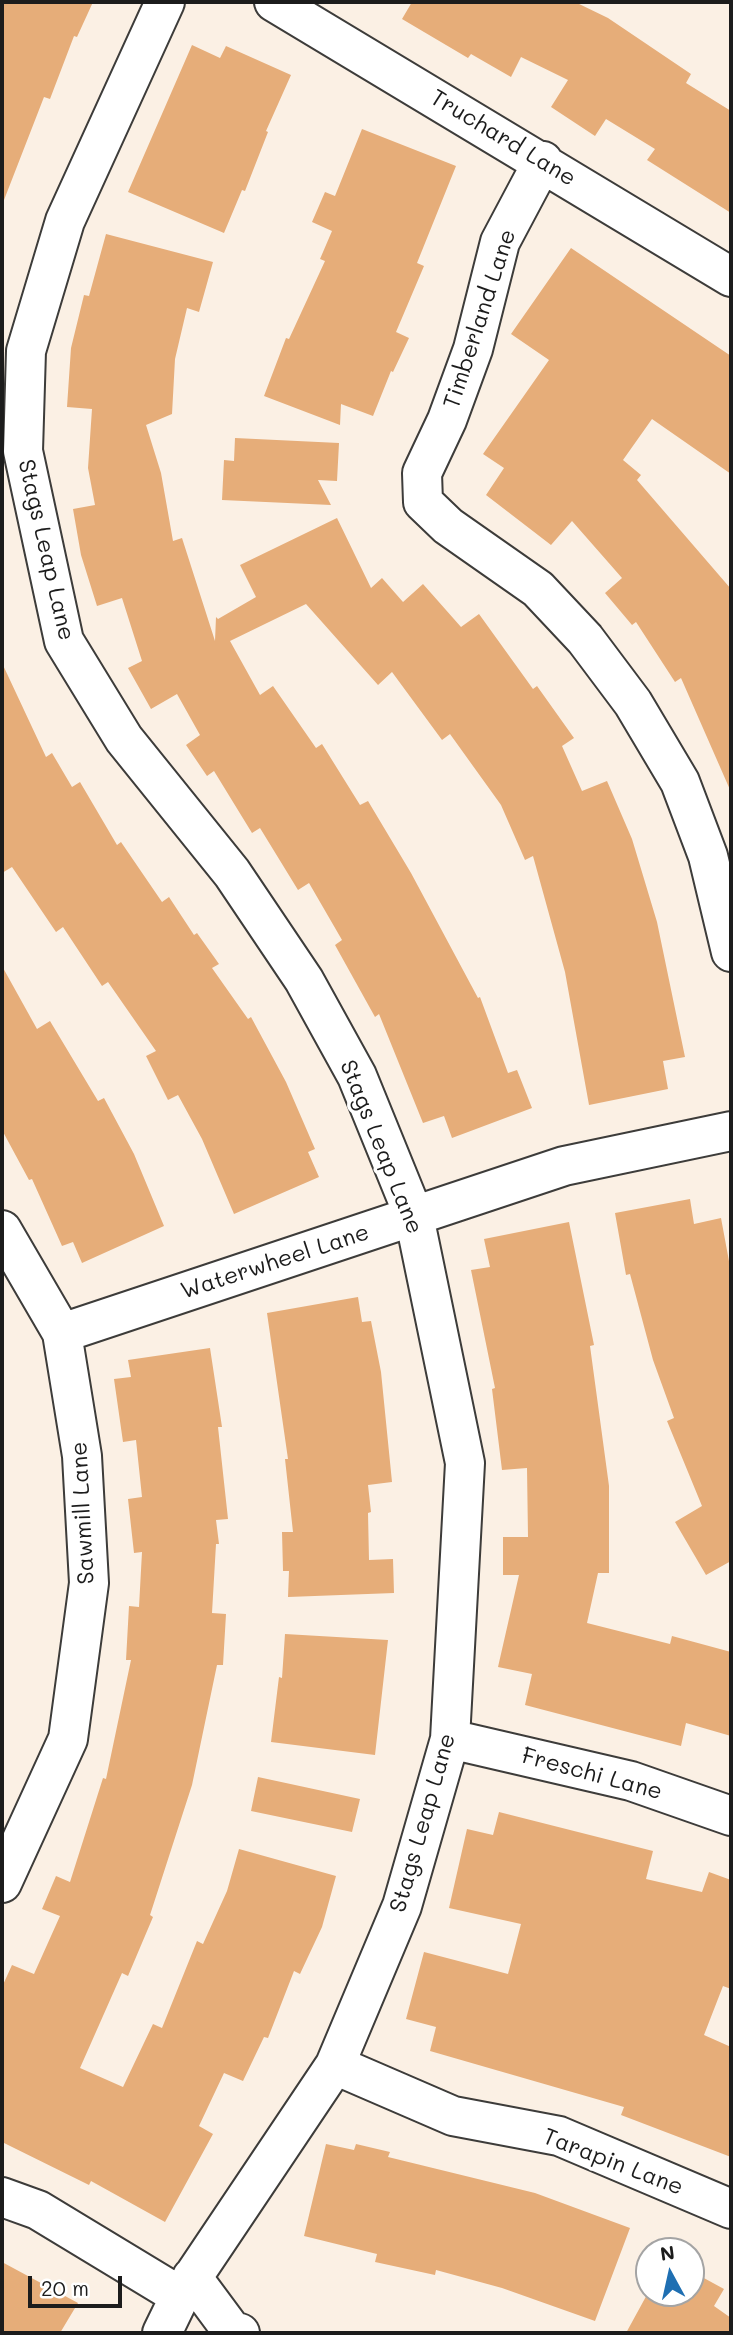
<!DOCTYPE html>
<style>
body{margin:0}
#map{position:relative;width:733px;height:2335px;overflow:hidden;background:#fbf0e4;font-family:Mali,sans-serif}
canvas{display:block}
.frame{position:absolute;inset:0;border:4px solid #1c1c1c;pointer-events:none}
.north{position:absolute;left:635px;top:2237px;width:70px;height:70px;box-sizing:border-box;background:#fff;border:2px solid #a4a4a4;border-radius:50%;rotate:352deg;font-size:19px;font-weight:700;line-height:28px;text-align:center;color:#1c1c1c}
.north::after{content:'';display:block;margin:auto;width:24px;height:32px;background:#1f6fb2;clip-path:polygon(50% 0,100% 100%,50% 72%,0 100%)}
.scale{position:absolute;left:28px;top:2276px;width:94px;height:32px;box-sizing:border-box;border:4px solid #1c1c1c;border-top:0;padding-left:9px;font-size:21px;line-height:24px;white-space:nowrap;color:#1c1c1c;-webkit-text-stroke:5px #fff;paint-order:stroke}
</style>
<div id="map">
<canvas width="733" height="2335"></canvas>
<div class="frame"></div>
<div class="north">N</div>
<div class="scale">20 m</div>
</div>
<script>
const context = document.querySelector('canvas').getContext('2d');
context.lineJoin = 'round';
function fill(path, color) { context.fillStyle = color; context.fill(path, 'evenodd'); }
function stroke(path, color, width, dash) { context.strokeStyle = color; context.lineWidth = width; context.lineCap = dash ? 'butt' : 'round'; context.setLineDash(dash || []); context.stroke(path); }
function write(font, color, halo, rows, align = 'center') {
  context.font = font + ' Mali,sans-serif'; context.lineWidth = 7; context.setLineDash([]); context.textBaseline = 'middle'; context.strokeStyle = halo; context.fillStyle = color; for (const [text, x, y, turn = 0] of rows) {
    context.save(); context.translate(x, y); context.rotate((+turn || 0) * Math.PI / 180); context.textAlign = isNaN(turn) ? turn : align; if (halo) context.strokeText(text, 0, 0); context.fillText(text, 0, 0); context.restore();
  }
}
fill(new Path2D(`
 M 2,2 L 93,2 L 77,37 L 74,36 L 50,99 L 44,97 L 4,200 Z
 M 412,2 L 575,2 L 608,18 L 691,74 L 686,83 L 731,111 L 731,213 L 647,160 L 655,149 L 606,119 L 595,136 L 551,107 L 568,80 L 521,57 L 511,77 L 471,54 L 468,58 L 402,19 Z
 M 192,45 L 220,58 L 226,46 L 291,75 L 266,131 L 268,132 L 245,191 L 242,190 L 224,233 L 128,192 Z
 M 362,129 L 456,166 L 417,263 L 424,266 L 396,332 L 409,338 L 393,372 L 391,371 L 373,416 L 341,404 L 340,425 L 264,396 L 286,338 L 289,339 L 325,261 L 320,259 L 332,231 L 312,222 L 325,192 L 335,196 Z
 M 106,234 L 213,262 L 199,312 L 187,308 L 175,359 L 172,414 L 146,425 L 161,473 L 173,541 L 182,538 L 215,641 L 216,617 L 218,619 L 256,597 L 240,565 L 337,518 L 371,588 L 382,578 L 403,602 L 423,584 L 461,627 L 479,614 L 533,689 L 537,686 L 574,738 L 562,746 L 582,791 L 607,781 L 632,839 L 657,922 L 685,1057 L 663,1061 L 668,1089 L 589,1105 L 565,972 L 533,856 L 525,860 L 501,805 L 450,734 L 442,740 L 392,672 L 378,685 L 306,604 L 230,641 L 260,695 L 273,686 L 316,748 L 322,744 L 360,805 L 368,801 L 411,873 L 478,998 L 480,997 L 508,1073 L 517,1070 L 532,1108 L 452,1138 L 444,1116 L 423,1123 L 379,1014 L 375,1017 L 335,945 L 342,940 L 309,883 L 298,890 L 260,828 L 252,833 L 214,771 L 207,776 L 186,745 L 200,735 L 177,694 L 151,709 L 128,668 L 142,661 L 122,598 L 97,606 L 81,555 L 73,509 L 95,505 L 88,468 L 92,409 L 67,407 L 71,348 L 84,295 L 89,296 Z
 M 571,248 L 731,356 L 731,474 L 652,419 L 623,460 L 641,475 L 637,480 L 731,589 L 731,792 L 681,678 L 675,682 L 636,622 L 632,625 L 605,593 L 622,578 L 572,521 L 551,545 L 486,495 L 504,468 L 483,454 L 549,360 L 511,334 Z
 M 235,438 L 339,443 L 337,481 L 318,480 L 331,505 L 222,500 L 224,460 L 234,461 Z
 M 2,663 L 46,757 L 52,753 L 72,787 L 80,782 L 117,845 L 121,842 L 162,902 L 169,897 L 194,935 L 197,933 L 219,964 L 212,968 L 248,1019 L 251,1017 L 286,1082 L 315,1149 L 308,1152 L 319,1177 L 234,1214 L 202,1139 L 178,1095 L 168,1100 L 146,1056 L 156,1051 L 108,982 L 102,986 L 63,927 L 56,932 L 12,867 L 2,873 Z
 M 2,966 L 37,1029 L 50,1021 L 98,1101 L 104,1098 L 134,1154 L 164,1226 L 82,1263 L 73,1242 L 62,1246 L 32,1179 L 29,1180 L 2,1130 Z
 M 690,1199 L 694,1224 L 721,1218 L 731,1272 L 731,1561 L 706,1575 L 675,1522 L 702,1506 L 667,1421 L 674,1418 L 653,1360 L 630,1274 L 626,1275 L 615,1213 Z
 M 569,1222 L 594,1345 L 590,1346 L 609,1486 L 609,1573 L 598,1573 L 587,1623 L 670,1644 L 672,1636 L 731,1652 L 731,1736 L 686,1723 L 681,1746 L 525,1705 L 532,1674 L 498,1667 L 519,1575 L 503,1575 L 503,1537 L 528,1537 L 527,1468 L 502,1470 L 492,1389 L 495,1388 L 471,1270 L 490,1267 L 484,1239 Z
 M 358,1297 L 362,1322 L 371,1321 L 381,1372 L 392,1482 L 368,1485 L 371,1512 L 368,1513 L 369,1560 L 393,1559 L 394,1593 L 288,1597 L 289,1571 L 283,1571 L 282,1532 L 293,1532 L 285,1459 L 288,1459 L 267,1313 Z
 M 210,1348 L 222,1427 L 218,1427 L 228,1519 L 216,1520 L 219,1544 L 216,1544 L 212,1613 L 226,1614 L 223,1665 L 217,1665 L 192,1785 L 150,1915 L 153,1917 L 128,1976 L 122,1973 L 80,2068 L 123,2087 L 153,2024 L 162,2028 L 197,1941 L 203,1944 L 227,1891 L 239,1849 L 336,1876 L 322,1927 L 300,1974 L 294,1971 L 268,2038 L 264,2037 L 243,2081 L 224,2073 L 199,2126 L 213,2134 L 165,2222 L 91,2181 L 89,2185 L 2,2142 L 2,1987 L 12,1965 L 34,1974 L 60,1916 L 42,1909 L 56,1876 L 70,1882 L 103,1778 L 106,1779 L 131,1660 L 126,1660 L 129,1606 L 139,1607 L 142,1552 L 134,1553 L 128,1499 L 142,1497 L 136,1440 L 123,1442 L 114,1379 L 131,1377 L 128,1360 Z
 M 285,1634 L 388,1640 L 375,1755 L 271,1742 L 279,1677 L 282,1678 Z
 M 258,1777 L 360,1799 L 352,1832 L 251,1811 Z
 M 499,1812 L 653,1851 L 646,1879 L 702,1892 L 709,1872 L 731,1880 L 731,1989 L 723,1986 L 704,2035 L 731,2047 L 731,2157 L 621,2115 L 624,2107 L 430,2051 L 436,2027 L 406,2019 L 424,1952 L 508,1974 L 521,1924 L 449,1908 L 467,1829 L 493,1835 Z
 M 326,2144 L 354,2150 L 356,2144 L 390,2152 L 388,2157 L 535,2193 L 630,2228 L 595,2321 L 502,2288 L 436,2270 L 435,2275 L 375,2262 L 377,2254 L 304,2236 Z
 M 2,2262 L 78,2303 L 60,2333 L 2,2333 Z
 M 691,2271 L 724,2289 L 714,2306 L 731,2318 L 731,2333 L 626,2333 L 649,2291 L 691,2293 Z`), '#e6ad79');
const minor = new Path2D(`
 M 274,2 L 731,277
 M 543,161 L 500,242 L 473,349 L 447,420 L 422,473 L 423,502 L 448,526 L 538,589 L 585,639 L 633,703 L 680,782 L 708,856 L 731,952
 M 2,1230 L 62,1333 L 82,1456 L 89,1583 L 68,1739 L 2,1883
 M 62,1333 L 564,1166 L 731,1131
 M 450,1739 L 631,1781 L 731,1816
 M 335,2065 L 453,2116 L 559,2136 L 731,2209
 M 2,2197 L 38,2210 L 180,2296
 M 192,2277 L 232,2331 L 240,2333
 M 162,2333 L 180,2296 L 335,2065 L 402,1906 L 450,1739 L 465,1463 L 414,1216 L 357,1076 L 304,980 L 232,873 L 124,739 L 64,641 L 23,451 L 26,351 L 65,221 L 165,2`);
stroke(minor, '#3d3c3a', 42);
stroke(minor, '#fff', 38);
write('23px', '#1c1c1c', '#fff', [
 ["Truchard Lane",503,138,31],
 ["Timberland Lane",480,319,-72],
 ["Stags Leap Lane",46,550,77],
 ["Stags Leap Lane",381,1147,68],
 ["Waterwheel Lane",275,1262,-18],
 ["Sawmill Lane",83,1513,-93],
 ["Freschi Lane",592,1774,15],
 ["Stags Leap Lane",423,1823,-74],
 ["Tarapin Lane",613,2162,21]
]);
</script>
